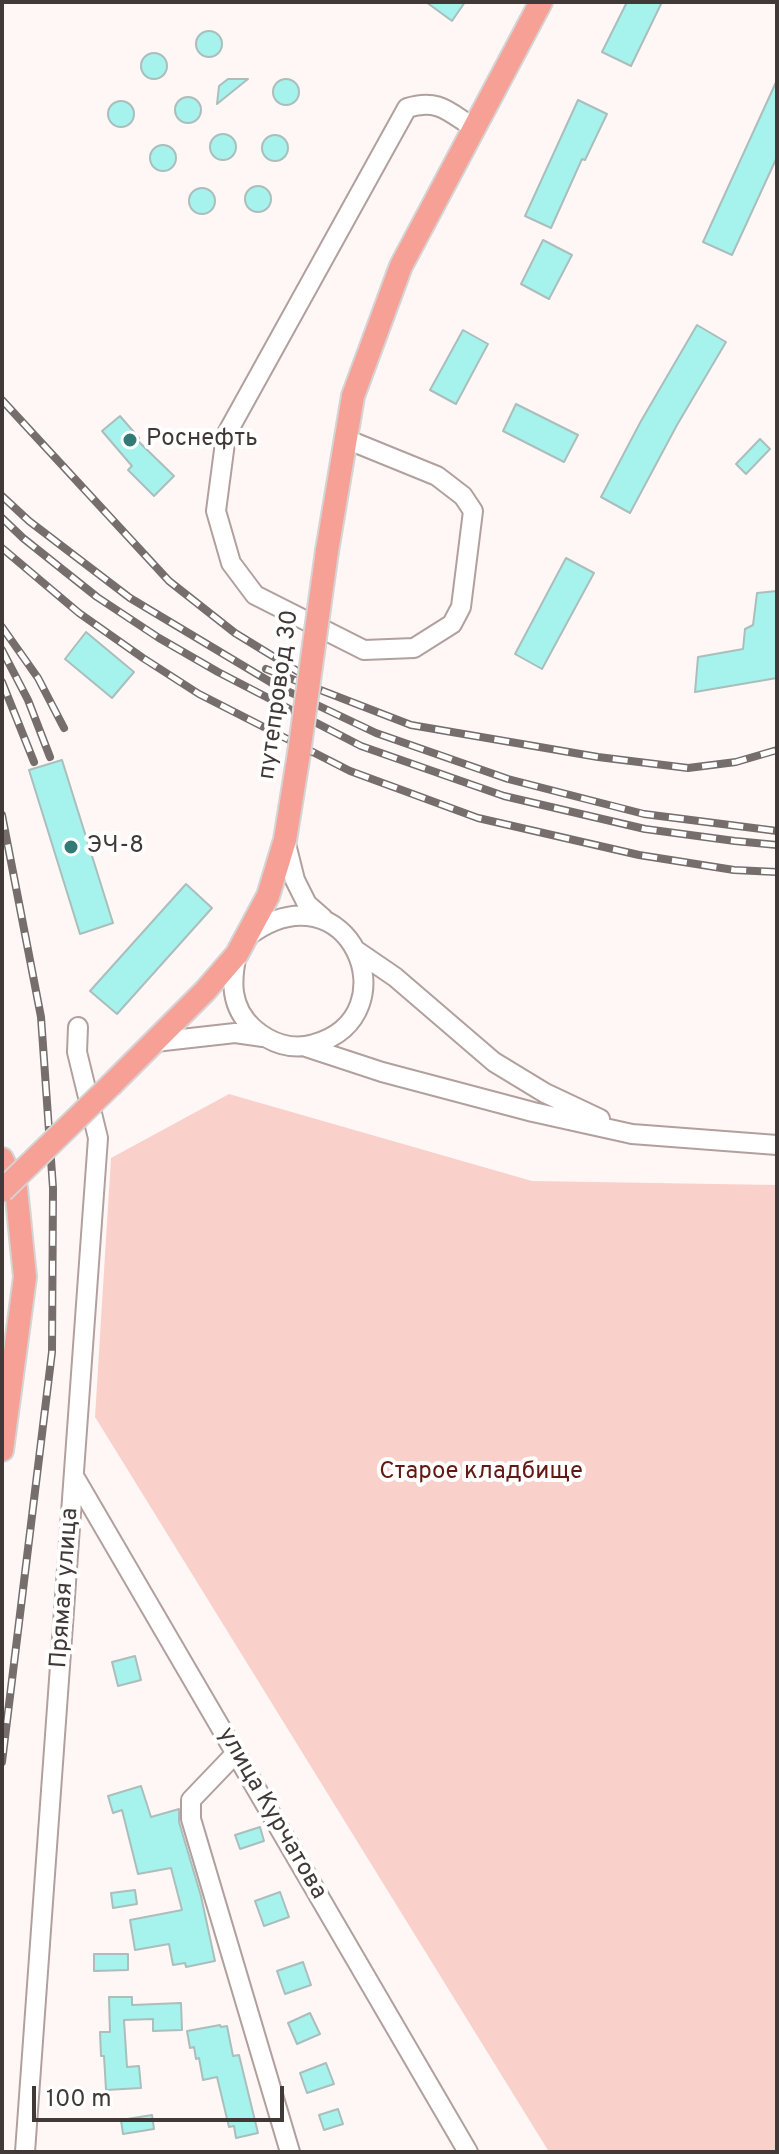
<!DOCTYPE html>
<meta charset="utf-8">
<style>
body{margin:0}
#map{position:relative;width:779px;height:2154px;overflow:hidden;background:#fff7f6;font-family:Overpass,sans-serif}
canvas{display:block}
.frame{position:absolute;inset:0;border:4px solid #413938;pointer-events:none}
.scale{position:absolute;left:32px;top:2086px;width:252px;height:36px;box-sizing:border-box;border:4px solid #413938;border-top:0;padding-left:10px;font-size:24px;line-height:28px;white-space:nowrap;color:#413938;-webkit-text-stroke:6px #fff;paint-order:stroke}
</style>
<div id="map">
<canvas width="779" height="2154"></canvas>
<div class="frame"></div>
<div class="scale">100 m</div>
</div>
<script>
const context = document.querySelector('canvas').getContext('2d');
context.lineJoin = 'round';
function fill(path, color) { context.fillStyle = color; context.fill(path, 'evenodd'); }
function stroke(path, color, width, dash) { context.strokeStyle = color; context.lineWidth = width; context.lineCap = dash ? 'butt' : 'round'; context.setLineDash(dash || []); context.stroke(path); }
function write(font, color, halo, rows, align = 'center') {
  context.font = font + ' Overpass,sans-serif'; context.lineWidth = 8; context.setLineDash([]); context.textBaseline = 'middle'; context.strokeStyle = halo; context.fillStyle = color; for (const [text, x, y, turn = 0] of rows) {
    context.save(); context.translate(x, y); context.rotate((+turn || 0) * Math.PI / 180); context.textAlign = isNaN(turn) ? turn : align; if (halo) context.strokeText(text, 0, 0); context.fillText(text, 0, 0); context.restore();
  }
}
fill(new Path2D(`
 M 229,1094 L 532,1181 L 777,1185 L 777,2152 L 549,2152 L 95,1417 L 111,1158 Z`), '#f9d1ca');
const building = new Path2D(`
 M 426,2 L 465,2 L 452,21 Z
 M 627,2 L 662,2 L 631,66 L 602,52 Z
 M196 44a13 13 0 1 1 26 0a13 13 0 1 1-26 0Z
 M141 66a13 13 0 1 1 26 0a13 13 0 1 1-26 0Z
 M 228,79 L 248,79 L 217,104 L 219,86 Z
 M273 92a13 13 0 1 1 26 0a13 13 0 1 1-26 0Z
 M 777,80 L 777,157 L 732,255 L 703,242 Z
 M175 110a13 13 0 1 1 26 0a13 13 0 1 1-26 0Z
 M 578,100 L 607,114 L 585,160 L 582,159 L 551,228 L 525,216 Z
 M108 114a13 13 0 1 1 26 0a13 13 0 1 1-26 0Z
 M210 147a13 13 0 1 1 26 0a13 13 0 1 1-26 0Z
 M262 148a13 13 0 1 1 26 0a13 13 0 1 1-26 0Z
 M150 158a13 13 0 1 1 26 0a13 13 0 1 1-26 0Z
 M245 199a13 13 0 1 1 26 0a13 13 0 1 1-26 0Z
 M189 201a13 13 0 1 1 26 0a13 13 0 1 1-26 0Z
 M 543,240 L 572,255 L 549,299 L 521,284 Z
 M 697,325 L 726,342 L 677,425 L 630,513 L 601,497 L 641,421 Z
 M 463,330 L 488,344 L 456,404 L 430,390 Z
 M 516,404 L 578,435 L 564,462 L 503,431 Z
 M 120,416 L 139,438 L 137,440 L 174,476 L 154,496 L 128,470 L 132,466 L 102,431 Z
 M 760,439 L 770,449 L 746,474 L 736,464 Z
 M 566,558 L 594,573 L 542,669 L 515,654 Z
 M 777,591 L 777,678 L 695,692 L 698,657 L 743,649 L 745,629 L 753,625 L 757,593 Z
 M 86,632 L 134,672 L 112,698 L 65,659 Z
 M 62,760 L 113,923 L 80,934 L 29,770 Z
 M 186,884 L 212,908 L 117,1014 L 90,991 Z
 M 135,1656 L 141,1680 L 118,1686 L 112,1662 Z
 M 141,1786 L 151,1817 L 179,1809 L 179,1822 L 201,1896 L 215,1961 L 186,1967 L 185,1963 L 173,1965 L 169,1944 L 135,1950 L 130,1920 L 182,1910 L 171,1868 L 138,1874 L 122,1810 L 113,1813 L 108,1796 Z
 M 260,1827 L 264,1841 L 240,1849 L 235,1835 Z
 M 135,1890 L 137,1904 L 113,1908 L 111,1893 Z
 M 280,1892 L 289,1917 L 264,1926 L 255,1901 Z
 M 94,1954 L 128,1954 L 128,1970 L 94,1971 Z
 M 303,1962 L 311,1985 L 285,1994 L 277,1971 Z
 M 109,1997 L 132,1997 L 132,2005 L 181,2003 L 182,2030 L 153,2031 L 153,2019 L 124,2020 L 127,2067 L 139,2066 L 141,2088 L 106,2090 L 104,2056 L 101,2056 L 100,2032 L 110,2032 Z
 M 310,2013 L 320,2034 L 297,2044 L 288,2023 Z
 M 220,2025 L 221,2027 L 227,2026 L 233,2056 L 239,2055 L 258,2133 L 236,2138 L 234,2126 L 229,2127 L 217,2077 L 203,2080 L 199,2058 L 196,2059 L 194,2047 L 190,2048 L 187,2031 Z
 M 326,2063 L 334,2084 L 307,2093 L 300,2073 Z
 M 338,2109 L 343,2124 L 324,2130 L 319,2115 Z
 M 152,2115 L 154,2129 L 123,2134 L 121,2120 Z`);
fill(building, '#a6f2ec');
stroke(building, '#abbebc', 2);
const minor = new Path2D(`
 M 346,439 L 437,476 L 463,496 L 473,511 L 461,607 L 452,624 L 414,648 L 364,650 L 255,595 L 231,563 L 216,511 L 226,435 L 407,108 C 438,98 449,112 474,128
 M 285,840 L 295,880 L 307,904 L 323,918
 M 357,951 L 395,977 L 494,1062 L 545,1093 L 600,1119
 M 237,954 C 231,981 230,1007 253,1028 C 270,1043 292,1051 314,1044 C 413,1016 349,861 248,936
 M 155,1042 L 235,1033 L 263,1037
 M 306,1047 L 382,1072 L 533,1112 L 632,1134 L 777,1145
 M 74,1476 L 468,2152
 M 236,1753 L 191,1800 L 191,1819 L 290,2152
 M 25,2152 L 98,1138 L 77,1052 L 78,1027`);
const major = new Path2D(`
 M 327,551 L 353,396 L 401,266 L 541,2
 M 112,1084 L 205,991 L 237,954 L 268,896 L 285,840 L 299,753
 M 2,1159 L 16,1188 L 25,1277 L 2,1450`);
stroke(minor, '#b1a09d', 22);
stroke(major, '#d5d3d3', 26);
stroke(minor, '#fff', 18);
stroke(major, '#f6a096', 22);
const rail = new Path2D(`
 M 2,400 L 169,581 L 235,633 L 302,674
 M 2,496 L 29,521 L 130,598 L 277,686 L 376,733 L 508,779 L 644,814 L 777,831
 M 2,518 L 23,538 L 97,597 L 159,638 L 218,672 L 361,746 L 504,796 L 645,829 L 735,841 L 777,845
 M 2,548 L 79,613 L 143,658 L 199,694 L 350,771 L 478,818 L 639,855 L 734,870 L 777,872
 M 2,627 L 38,678 L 64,728
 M 2,650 L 28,700 L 50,757
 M 266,669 L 411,725 L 598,757 L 688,768 L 736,762 L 777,750
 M 2,682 L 34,762
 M 2,815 L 41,1017 L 53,1188 L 52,1352 L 2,1762`);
stroke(rail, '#766e6d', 8);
stroke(rail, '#fff', 5, [15]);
const majorBridge = new Path2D(`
 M 299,753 L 327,551
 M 2,1191 L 112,1084`);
stroke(majorBridge, '#d5d3d3', 26, []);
stroke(majorBridge, '#f6a096', 22);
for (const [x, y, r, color] of [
 [130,440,8,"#317a75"],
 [71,847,8,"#317a75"]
]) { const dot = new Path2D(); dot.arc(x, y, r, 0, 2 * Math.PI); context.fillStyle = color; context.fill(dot); stroke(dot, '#fff', 3); }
write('24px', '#413938', '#fff', [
 ["Роснефть",146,440],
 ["ЭЧ-8",87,847]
], 'left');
write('24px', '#413938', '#fff', [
 ["путепровод 30",280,695,-82],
 ["Прямая улица",66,1588,-86],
 ["улица Курчатова",271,1814,60]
]);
write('24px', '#621912', '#fff', [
 ["Старое кладбище",481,1473]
]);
</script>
